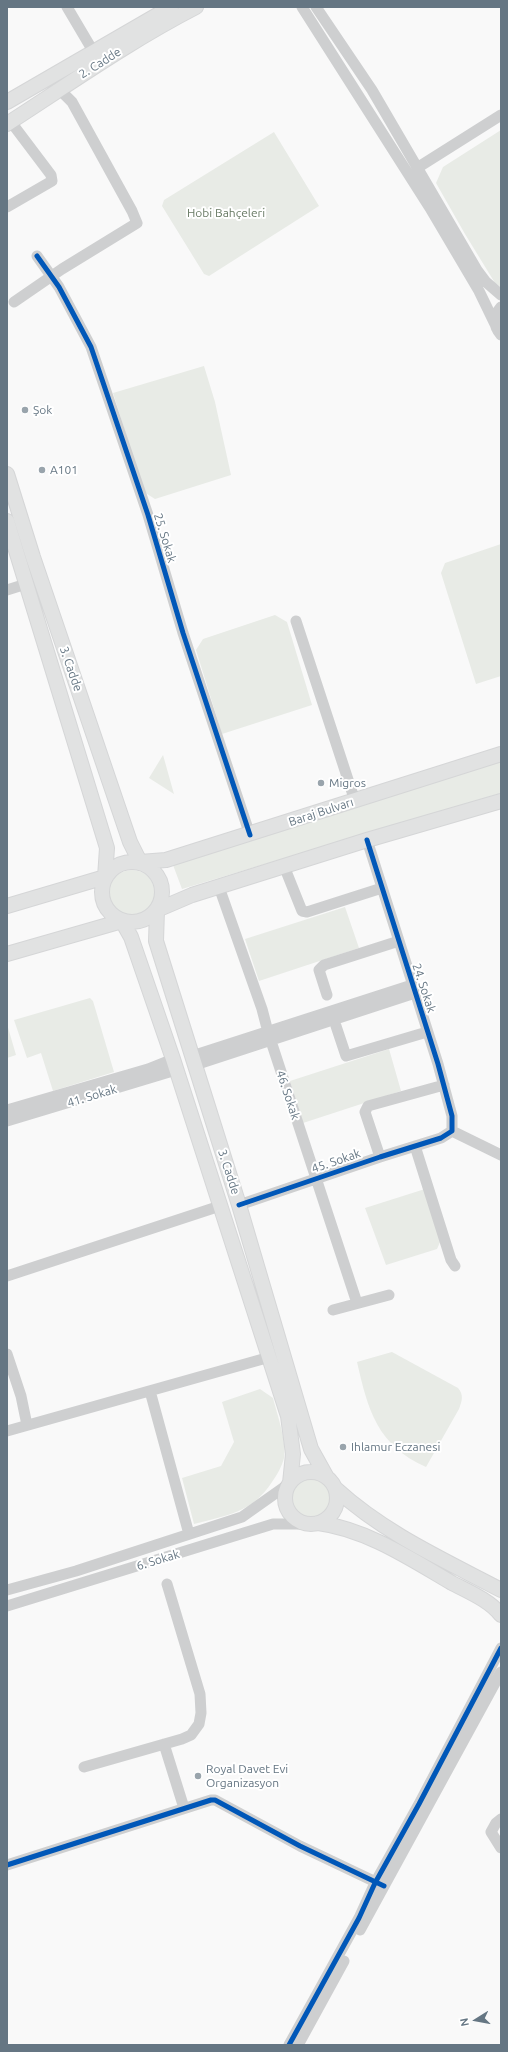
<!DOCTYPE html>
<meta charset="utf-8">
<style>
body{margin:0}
#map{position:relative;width:508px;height:2052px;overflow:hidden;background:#f9f9f9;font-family:Ubuntu,sans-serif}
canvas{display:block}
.frame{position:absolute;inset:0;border:8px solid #657683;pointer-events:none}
.north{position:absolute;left:456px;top:2000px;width:40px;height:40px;-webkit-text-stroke:3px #fff;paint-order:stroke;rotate:259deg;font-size:11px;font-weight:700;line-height:16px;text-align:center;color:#657683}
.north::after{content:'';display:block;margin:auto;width:14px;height:18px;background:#657683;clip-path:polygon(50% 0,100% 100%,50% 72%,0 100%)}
</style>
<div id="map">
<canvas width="508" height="2052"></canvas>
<div class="frame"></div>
<div class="north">N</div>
</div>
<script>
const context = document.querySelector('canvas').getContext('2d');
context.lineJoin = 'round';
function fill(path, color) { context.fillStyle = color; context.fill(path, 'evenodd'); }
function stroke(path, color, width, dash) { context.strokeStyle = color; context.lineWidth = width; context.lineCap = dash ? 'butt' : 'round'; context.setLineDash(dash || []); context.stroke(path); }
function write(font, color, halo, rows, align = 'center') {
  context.font = font + ' Ubuntu,sans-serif'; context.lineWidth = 4; context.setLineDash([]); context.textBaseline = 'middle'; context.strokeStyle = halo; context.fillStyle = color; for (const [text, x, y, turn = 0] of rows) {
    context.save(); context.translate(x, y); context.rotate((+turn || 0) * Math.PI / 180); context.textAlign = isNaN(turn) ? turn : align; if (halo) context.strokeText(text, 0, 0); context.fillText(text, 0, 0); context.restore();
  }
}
fill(new Path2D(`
 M 501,130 L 501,287 L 495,283 L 465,234 L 436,183 L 443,167 Z
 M 274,132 L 319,206 L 209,276 L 204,274 L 162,206 L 164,200 Z
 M 204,366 L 215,402 L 231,475 L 155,499 L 144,492 L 113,393 Z
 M 501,544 L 501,676 L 476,684 L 441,573 L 445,563 Z
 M 275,615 L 287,622 L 312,705 L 222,734 L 196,650 L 203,639 Z
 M 163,755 L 174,794 L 149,778 Z
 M 501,761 L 501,793 L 182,889 L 173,865 Z
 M109 893a23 23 0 1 1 46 0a23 23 0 1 1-46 0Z
 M 345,907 L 359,948 L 259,981 L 245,939 Z
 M 90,998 L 93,1001 L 114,1072 L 53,1091 L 41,1053 L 27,1058 L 14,1020 Z
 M 7,1024 L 16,1055 L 7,1058 Z
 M 389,1049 L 401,1091 L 303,1123 L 290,1081 Z
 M 425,1189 L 441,1240 L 437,1249 L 386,1265 L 365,1208 Z
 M 392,1352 L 458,1388 C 464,1395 462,1401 459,1409 L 426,1467 C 377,1445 368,1410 357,1362 Z
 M 260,1389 L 273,1398 C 277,1414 287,1442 284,1458 C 282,1466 277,1475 272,1482 C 252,1513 227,1515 194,1524 L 182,1478 L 221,1466 L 234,1442 L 222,1402 Z
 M291 1498a20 20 0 1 1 40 0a20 20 0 1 1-40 0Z`), '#e8ebe6');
const major = new Path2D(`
 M 7,102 L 171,7
 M 7,124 C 69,84 130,41 196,7
 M 7,474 L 33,557 L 130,842 L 140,862 L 166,860 L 501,754
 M 7,521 L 107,848 L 105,877 L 7,906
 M102 892a30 30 0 1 1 60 0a30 30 0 1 1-60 0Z
 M 7,954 L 122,921 L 131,937 L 173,1059 L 288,1416 L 293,1454 L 290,1483
 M285 1498a26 26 0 1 1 52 0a26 26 0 1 1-52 0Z
 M 326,1476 L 311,1449 L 239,1205 L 156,941 L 157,910 L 192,895 L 367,840 L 501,801
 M 336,1489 C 384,1533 444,1560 501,1590
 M 318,1523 C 366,1529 411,1559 452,1583 C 469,1592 489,1600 501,1615`);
stroke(major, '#d5d6d7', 16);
stroke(new Path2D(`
 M 67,7 L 93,51
 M 302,7 L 430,208 L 479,291 L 495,324
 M 316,7 L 372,90 L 477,270 L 486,282 L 501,295
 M 417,168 L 501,115
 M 7,207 L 52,181 L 51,175 L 11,122
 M 37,256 L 59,287 L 91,347 L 148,515 L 183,633 L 250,835
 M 14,302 L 62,269 L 137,223 L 132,211 L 72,102 L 59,89
 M 501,307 C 493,316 493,326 501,335
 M 7,590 L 26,584
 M 296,621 L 355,801
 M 284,866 L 302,911 L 307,912 L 382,888
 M 219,887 L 262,1009 L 268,1032 L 357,1303
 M 327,995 L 319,970 L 324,965 L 399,941
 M 336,1026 L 346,1056 L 427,1032
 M 192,1056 L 412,985
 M 195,1065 L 415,993
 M 7,1110 L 148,1069 L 173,1059
 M 7,1121 L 176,1070
 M 452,1131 L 501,1155
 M 415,1146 L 451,1260 L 455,1266
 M 380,1157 L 365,1112 L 368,1106 L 444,1085
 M 239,1205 L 380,1157 L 441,1138 L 452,1131 L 452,1116 L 438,1064 L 367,840
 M 7,1276 L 220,1206
 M 333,1310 L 389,1295
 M 7,1354 L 21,1396 L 27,1425
 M 150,1391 L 189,1534
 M 7,1431 L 270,1357
 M 7,1590 L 76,1571 L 242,1517 L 290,1483
 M 7,1606 L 273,1524 L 310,1524
 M 164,1744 L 184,1808
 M 84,1767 L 182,1739 L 191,1735 L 199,1724 L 201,1713 L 200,1694 L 167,1584
 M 501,1819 L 496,1823 L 491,1832 L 501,1848
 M 7,1865 L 211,1800 L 215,1800 L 300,1846 L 382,1885
 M 360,1930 L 501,1672
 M 289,2045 L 359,1918 L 375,1883 L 419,1804 L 501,1648
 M 298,2045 L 344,1961`), '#cecfd0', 11);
stroke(major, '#e1e2e2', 14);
stroke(new Path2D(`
 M 37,256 L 59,287 L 91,347 L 148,515 L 183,633 L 250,835
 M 239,1205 L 380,1157 L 441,1138 L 452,1131 L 452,1116 L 438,1064 L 367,840
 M 7,1865 L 211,1800 L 215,1800 L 300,1846 L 384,1886
 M 289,2045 L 359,1918 L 375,1883 L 419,1804 L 501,1648`), '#0057b8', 5);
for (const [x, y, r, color] of [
 [25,410,4,"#99a4ac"],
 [42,470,4,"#99a4ac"],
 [321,783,4,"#99a4ac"],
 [343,1447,4,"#99a4ac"],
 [198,1776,4,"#99a4ac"]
]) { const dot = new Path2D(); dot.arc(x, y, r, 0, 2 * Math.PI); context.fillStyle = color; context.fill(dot); stroke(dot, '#fff', 1.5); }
write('12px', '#657683', '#fff', [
 ["2. Cadde",100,63,-32],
 ["25. Sokak",165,538,73],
 ["3. Cadde",71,669,71],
 ["Baraj Bulvarı",321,812,-18],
 ["24. Sokak",424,988,72],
 ["46. Sokak",288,1095,72],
 ["41. Sokak",92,1096,-17],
 ["45. Sokak",336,1161,-19],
 ["3. Cadde",229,1172,72],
 ["6. Sokak",158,1560,-17]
]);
write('12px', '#687a64', '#fff', [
 ["Hobi Bahçeleri",226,213]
]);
write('12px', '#657683', '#fff', [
 ["Şok",33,410],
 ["A101",50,470],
 ["Migros",329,783],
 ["Ihlamur Eczanesi",351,1447],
 ["Royal Davet Evi",206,1769],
 ["Organizasyon",206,1783]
], 'left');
</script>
